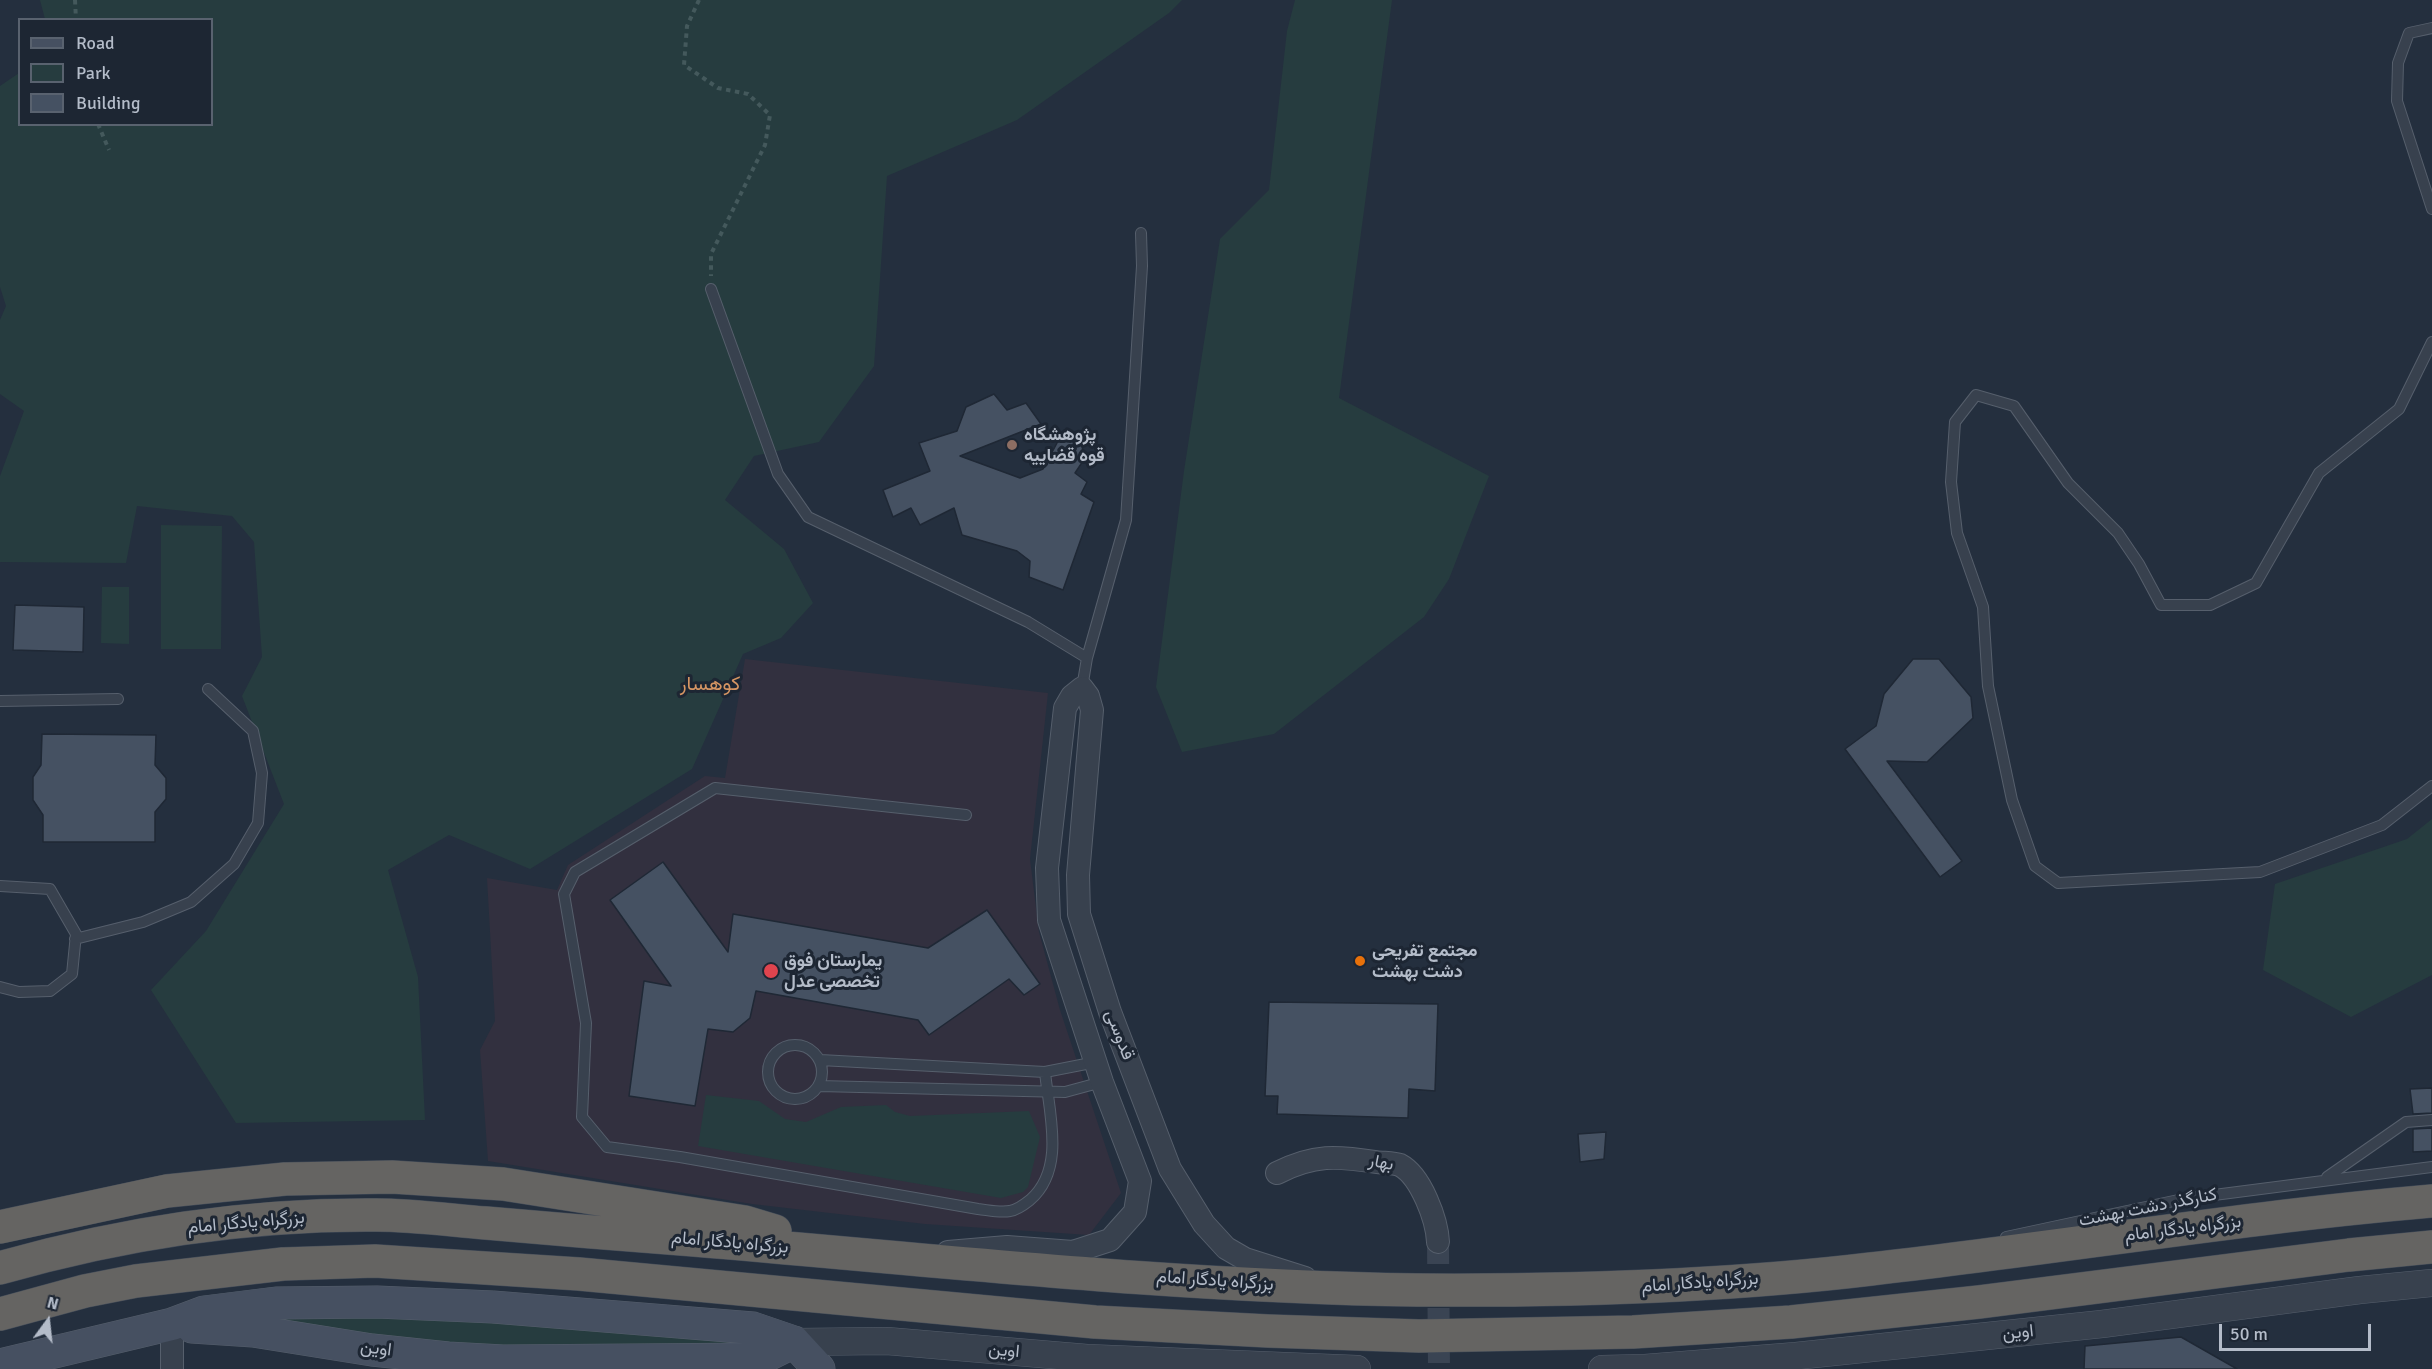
<!DOCTYPE html>
<meta charset="utf-8">
<style>
body{margin:0}
#map{position:relative;width:2432px;height:1369px;overflow:hidden;background:#242f3e;font-family:Signika,sans-serif}
canvas{display:block}
.legend{position:absolute;left:18px;top:18px;width:195px;height:108px;box-sizing:border-box;background:#1d2633;border:2px solid #59626f;margin:0;padding:8px 10px;list-style:none;font-size:18px;color:#b4bcc9}
.legend li{display:flex;align-items:center;gap:12px;height:30px}
.legend b{width:30px;border:2px solid #59626f}
.north{position:absolute;left:18px;top:1291px;width:60px;height:60px;-webkit-text-stroke:4px #1d2633;paint-order:stroke;rotate:15deg;font-size:16px;font-weight:700;line-height:24px;text-align:center;color:#b4bcc9}
.north::after{content:'';display:block;margin:auto;width:21px;height:27px;background:#b4bcc9;clip-path:polygon(50% 0,100% 100%,50% 72%,0 100%)}
.scale{position:absolute;left:2219px;top:1324px;width:152px;height:27px;box-sizing:border-box;border:3px solid #b4bcc9;border-top:0;padding-left:8px;font-size:18px;line-height:21px;white-space:nowrap;color:#b4bcc9;-webkit-text-stroke:4px #1d2633;paint-order:stroke}
</style>
<div id="map">
<canvas width="2432" height="1369"></canvas>
<ul class="legend">
<li><b style="height:8px;background:#465061"></b>Road</li>
<li><b style="height:16px;background:#263c3f"></b>Park</li>
<li><b style="height:16px;background:#455162"></b>Building</li>
</ul>
<div class="north">N</div>
<div class="scale">50 m</div>
</div>
<script>
const context = document.querySelector('canvas').getContext('2d');
context.lineJoin = 'round';
function fill(path, color) { context.fillStyle = color; context.fill(path, 'evenodd'); }
function stroke(path, color, width, dash) { context.strokeStyle = color; context.lineWidth = width; context.lineCap = dash ? 'butt' : 'round'; context.setLineDash(dash || []); context.stroke(path); }
function write(font, color, halo, rows, align = 'center') {
  context.font = font + ' Signika,Vazirmatn,sans-serif'; context.lineWidth = 6; context.setLineDash([]); context.textBaseline = 'middle'; context.strokeStyle = halo; context.fillStyle = color; for (const [text, x, y, turn = 0] of rows) {
    context.save(); context.translate(x, y); context.rotate((+turn || 0) * Math.PI / 180); context.textAlign = isNaN(turn) ? turn : align; if (halo) context.strokeText(text, 0, 0); context.fillText(text, 0, 0); context.restore();
  }
}
fill(new Path2D(`
 M 745,659 L 1048,693 L 1030,859 L 1039,932 L 1060,1010 L 1121,1193 L 1089,1235 L 925,1224 L 752,1204 L 488,1161 L 480,1050 L 495,1021 L 487,878 L 557,890 L 568,865 L 705,776 L 725,778 Z`), '#32303f');
fill(new Path2D(`
 M 40,0 L 1182,0 L 1169,13 L 1017,120 L 887,176 L 874,366 L 819,442 L 754,456 L 725,500 L 784,549 L 813,603 L 781,638 L 743,654 L 692,769 L 530,869 L 449,835 L 388,870 L 418,977 L 425,1120 L 236,1123 L 151,990 L 206,931 L 284,804 L 242,696 L 262,657 L 254,542 L 232,516 L 137,506 L 126,563 L 0,562 L 0,476 L 24,411 L 0,394 L 0,320 L 6,306 L 0,287 L 0,86 L 19,73 L 20,124 L 212,124 L 212,20 L 45,19 Z
 M 1295,0 L 1392,0 L 1339,398 L 1489,476 L 1449,579 L 1424,617 L 1274,734 L 1182,752 L 1156,687 L 1184,471 L 1220,239 L 1269,190 L 1287,31 Z
 M 161,525 L 222,526 L 221,649 L 161,649 Z
 M 102,587 L 129,587 L 129,644 L 101,643 Z
 M 2432,819 L 2432,975 L 2351,1017 L 2263,970 L 2275,884 L 2407,839 Z
 M 706,1095 L 759,1101 L 785,1119 L 806,1122 L 841,1107 L 886,1105 L 895,1112 L 910,1116 L 1029,1111 L 1040,1137 L 1028,1187 L 1023,1192 L 1001,1198 L 698,1146 Z
 M 348,1310 L 760,1344 L 485,1347 L 205,1321 Z`), '#263c3f');
const building = new Path2D(`
 M 994,394 L 1007,410 L 1026,403 L 1041,424 L 960,456 L 1020,478 L 1043,469 L 1064,430 L 1080,439 L 1085,458 L 1075,473 L 1087,482 L 1081,494 L 1094,502 L 1063,590 L 1029,577 L 1030,561 L 1017,551 L 962,535 L 954,508 L 920,525 L 911,508 L 893,517 L 883,490 L 930,471 L 919,443 L 957,431 L 966,407 Z
 M 15,605 L 84,607 L 83,652 L 13,650 Z
 M 1913,659 L 1939,659 L 1971,697 L 1973,718 L 1927,762 L 1887,761 L 1962,861 L 1940,877 L 1845,749 L 1876,726 L 1884,694 Z
 M 42,734 L 156,735 L 155,765 L 166,778 L 166,799 L 155,812 L 155,842 L 43,842 L 43,815 L 33,800 L 33,777 L 41,765 Z
 M 663,862 L 728,952 L 733,914 L 928,948 L 987,910 L 1040,984 L 1024,995 L 1009,979 L 929,1035 L 918,1020 L 756,991 L 750,1018 L 733,1032 L 708,1029 L 695,1106 L 629,1096 L 644,981 L 671,986 L 610,900 Z
 M 1269,1002 L 1438,1004 L 1435,1091 L 1409,1089 L 1408,1118 L 1277,1114 L 1278,1096 L 1265,1096 Z
 M 2432,1088 L 2432,1113 L 2413,1114 L 2410,1089 Z
 M 2432,1128 L 2432,1151 L 2413,1152 L 2413,1129 Z
 M 1606,1132 L 1604,1159 L 1580,1162 L 1578,1134 Z
 M 2181,1337 L 2237,1369 L 2084,1369 L 2085,1346 Z`);
fill(building, '#455162');
stroke(building, '#1f2835', 1.5);
stroke(new Path2D(`
 M 1438,1242 L 1439,1369`), '#3a4453', 22, [22, 11]);
const service = new Path2D(`
 M 2432,28 L 2409,33 L 2398,63 L 2397,101 L 2432,209
 M 711,289 L 778,474 L 808,517 L 1028,622 L 1087,658
 M 2432,342 L 2399,409 L 2319,473 L 2256,583 L 2210,605 L 2161,605 L 2139,564 L 2118,533 L 2068,483 L 2014,406 L 1976,395 L 1955,422 L 1951,482 L 1957,533 L 1983,607 L 1988,686 L 2012,800 L 2035,866 L 2058,883 L 2260,872 L 2382,825 L 2432,786
 M 1082,688 L 1087,658 L 1126,520 L 1142,266 L 1141,233
 M 0,701 L 118,699
 M 966,815 L 715,788 L 575,872 L 564,894 L 586,1023 L 582,1117 L 607,1147 L 680,1157 L 978,1209 C 988,1210 1000,1213 1010,1211 C 1017,1210 1025,1204 1030,1200 C 1066,1169 1049,1113 1045,1072
 M 0,886 L 50,889 L 76,934 L 72,974 L 50,991 L 19,992 L 0,987
 M 75,939 L 143,922 L 191,902 L 234,864 L 258,823 L 262,773 L 253,731 L 208,689
 M768 1072a27 27 0 1 1 54 0a27 27 0 1 1-54 0Z
 M 820,1060 L 1045,1072 L 1096,1062
 M 819,1086 L 1065,1092 L 1102,1082
 M 2327,1177 L 2406,1122 L 2432,1120
 M 2006,1237 L 2183,1199 L 2432,1167`);
const minor = new Path2D(`
 M 1277,1173 C 1314,1154 1337,1156 1376,1162 C 1383,1163 1394,1163 1400,1165 C 1421,1176 1437,1220 1438,1242
 M 1140,1181 L 1102,1082 L 1049,920 L 1047,868 L 1065,708 L 1072,696 L 1082,688 L 1088,696 L 1092,710 L 1078,875 L 1079,914 L 1110,1012 L 1170,1169 L 1204,1224 L 1226,1248 L 1245,1259 L 1305,1278
 M 948,1252 L 1007,1247 L 1073,1252 L 1110,1240 L 1135,1212 L 1140,1181
 M 172,1324 L 172,1369`);
const tertiary = new Path2D(`
 M 794,1342 L 887,1341 L 1087,1358 L 1357,1369
 M 1602,1369 L 1645,1368 L 1796,1356 L 2102,1324 L 2360,1290 L 2432,1283`);
const secondary = new Path2D(`
 M 192,1327 L 253,1331 L 372,1350 L 448,1358 L 503,1361 L 760,1359 L 794,1342
 M 0,1365 L 172,1324 L 204,1312 L 276,1303 L 377,1302 L 493,1307 L 753,1328 L 794,1342 L 819,1369`);
const trunk = new Path2D(`
 M 0,1227 L 167,1191 L 285,1179 L 392,1177 L 503,1184 L 745,1222 L 775,1231
 M 0,1268 C 122,1233 249,1214 376,1215 C 412,1215 449,1220 486,1223 C 555,1229 625,1235 694,1240 C 935,1260 1176,1287 1417,1290 C 1568,1291 1721,1287 1871,1269 C 2058,1248 2244,1217 2432,1201
 M 0,1314 L 85,1291 L 136,1281 L 283,1264 L 375,1261 L 579,1274 L 1095,1322 L 1268,1331 L 1419,1336 L 1633,1332 L 1791,1322 L 1979,1302 L 2349,1255 L 2432,1247`);
stroke(service, '#565f6c', 12);
stroke(minor, '#565f6c', 24);
stroke(tertiary, '#565f6c', 28);
stroke(secondary, '#565f6c', 33);
stroke(trunk, '#434c59', 34);
stroke(new Path2D(`
 M 75,0 L 76,20
 M 699,0 L 687,26 L 684,65 L 718,88 L 748,94 L 770,115 L 765,145 L 711,254 L 711,276
 M 98,124 L 109,150`), '#44595c', 4, [4.5, 4.5]);
stroke(service, '#38414e', 10);
stroke(minor, '#38414e', 22);
stroke(tertiary, '#38414e', 27);
stroke(secondary, '#465061', 32);
stroke(trunk, '#656462', 33);
for (const [x, y, r, color] of [
 [1012,445,6,"#8d6e63"],
 [1360,961,6,"#e8710a"],
 [771,971,8,"#e0444e"]
]) { const dot = new Path2D(); dot.arc(x, y, r, 0, 2 * Math.PI); context.fillStyle = color; context.fill(dot); stroke(dot, '#1d2633', 2); }
write('bold 18px', '#b4bcc9', '#1d2633', [
 ["پژوهشگاه",1024,435],
 ["قوه قضاییه",1024,456],
 ["مجتمع تفریحی",1372,951],
 ["دشت بهشت",1372,972],
 ["یمارستان فوق",784,961],
 ["تخصصی عدل",784,982]
], 'left');
write('18px', '#b4bcc9', '#1d2633', [
 ["قدوسی",1119,1035,69],
 ["بهار",1381,1163,11],
 ["کنارگذر دشت بهشت",2148,1208,-11],
 ["بزرگراه یادگار امام",246,1223,-5],
 ["بزرگراه یادگار امام",2183,1229,-7],
 ["بزرگراه یادگار امام",730,1243,5],
 ["بزرگراه یادگار امام",1215,1281,4],
 ["بزرگراه یادگار امام",1700,1283,-4],
 ["اوین",2018,1333,-6],
 ["اوین",376,1349,7],
 ["اوین",1004,1351,5]
]);
write('20px', '#d59563', '#1d2633', [
 ["کوهسار",710,685]
]);
</script>
